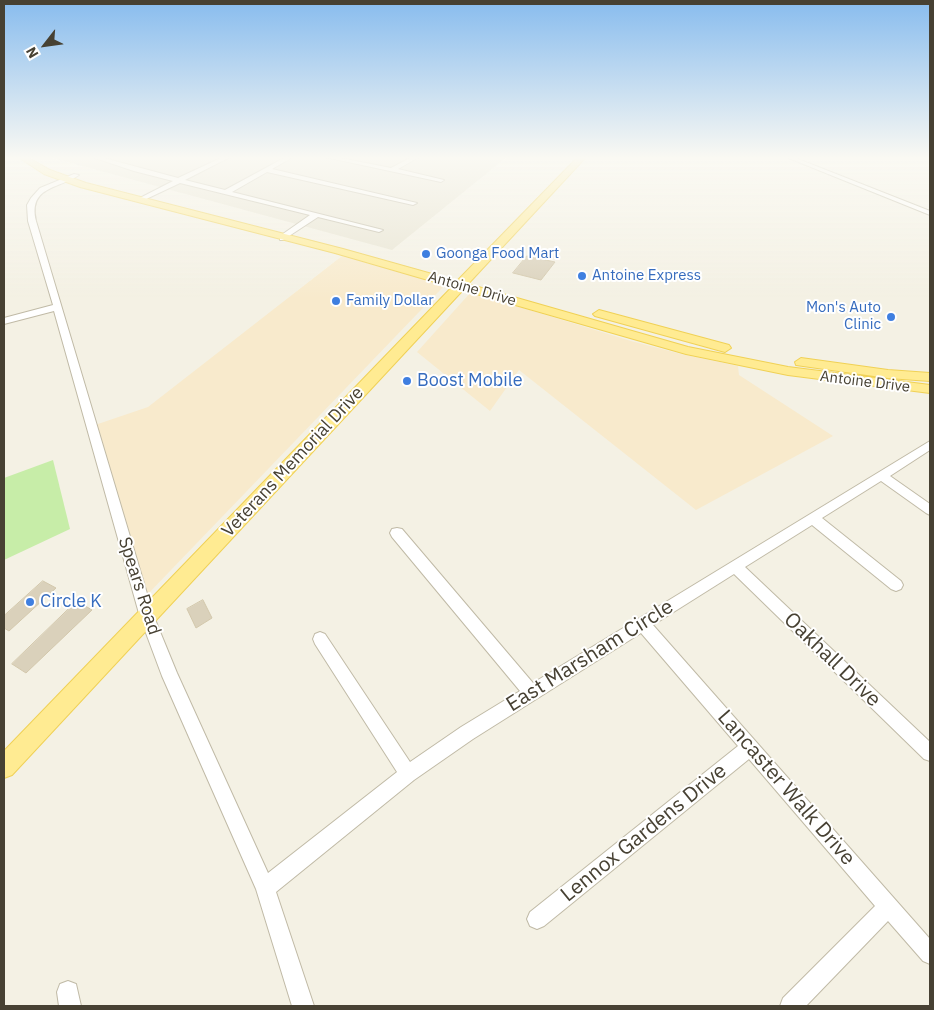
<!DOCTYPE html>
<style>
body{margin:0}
#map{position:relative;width:934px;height:1010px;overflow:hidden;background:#f4f1e4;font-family:"IBM Plex Sans",sans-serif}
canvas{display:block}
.frame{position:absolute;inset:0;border:5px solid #474133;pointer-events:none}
.north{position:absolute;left:20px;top:20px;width:50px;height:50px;-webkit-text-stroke:4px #fff;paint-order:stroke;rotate:240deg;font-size:14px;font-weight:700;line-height:20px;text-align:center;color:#474133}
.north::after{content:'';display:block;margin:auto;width:18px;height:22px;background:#474133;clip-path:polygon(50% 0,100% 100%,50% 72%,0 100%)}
</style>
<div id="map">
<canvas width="934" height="1010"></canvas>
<div class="frame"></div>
<div class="north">N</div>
</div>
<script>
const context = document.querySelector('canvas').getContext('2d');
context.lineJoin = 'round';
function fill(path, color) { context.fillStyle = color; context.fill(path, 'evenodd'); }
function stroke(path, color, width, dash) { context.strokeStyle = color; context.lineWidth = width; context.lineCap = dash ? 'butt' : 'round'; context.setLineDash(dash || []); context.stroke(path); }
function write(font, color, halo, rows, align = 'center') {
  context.font = font + ' "IBM Plex Sans",sans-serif'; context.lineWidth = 4; context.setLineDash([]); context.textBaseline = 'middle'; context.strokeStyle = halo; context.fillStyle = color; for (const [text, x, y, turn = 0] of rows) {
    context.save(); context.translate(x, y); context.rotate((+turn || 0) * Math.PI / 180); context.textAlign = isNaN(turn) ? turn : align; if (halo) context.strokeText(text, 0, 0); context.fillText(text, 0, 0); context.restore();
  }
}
fill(new Path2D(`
 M 49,157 L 507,157 L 392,250 Z`), '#e8e4d2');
fill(new Path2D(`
 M 342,256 L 445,285 L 146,596 L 95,425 L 148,407 Z
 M 471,292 L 631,341 L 681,354 L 738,366 L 739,375 L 833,436 L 696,510 L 519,370 L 490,411 L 417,352 Z`), '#f8eacc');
fill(new Path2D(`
 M 53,460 L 70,529 L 4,560 L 4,478 Z`), '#c7eda8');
const building = new Path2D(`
 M 527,256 L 555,262 L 541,280 L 513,273 Z
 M 43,581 L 56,588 L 9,631 L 4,628 L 4,616 Z
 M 203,600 L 212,618 L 196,628 L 187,609 Z
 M 77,601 L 92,610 L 26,673 L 12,664 Z`);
fill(building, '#dad1bb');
stroke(building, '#d2c7ab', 1);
const minor = new Path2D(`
 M 92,157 L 100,157 L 178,178 L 223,157 L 230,157 L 185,180 L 225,190 L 286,157 L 293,157 L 272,169 L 417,203 L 413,205 L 267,172 L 232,192 L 383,230 L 379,232 L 318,217 L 283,240 L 280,240 L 280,236 L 310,215 L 180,183 L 142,201 L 138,201 L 138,199 L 173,181 L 134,171 Z
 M 325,157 L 335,157 L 391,168 L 412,157 L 419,157 L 398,169 L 444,180 L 441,182 Z
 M 786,157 L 793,157 L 930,211 L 930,215 Z
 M 74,174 L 79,175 C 59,189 28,186 36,221 L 154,617 L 177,673 L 268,873 L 397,772 L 315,644 L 313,639 L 315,634 L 320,632 L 325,634 L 410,762 L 461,727 L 520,691 L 392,537 L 390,533 L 392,529 L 397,528 L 402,529 L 533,683 L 930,441 L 930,450 L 890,476 L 930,504 L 930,515 L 926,513 L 881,481 L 822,518 L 901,581 L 903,585 L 901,589 L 896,591 L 891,589 L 812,525 L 745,567 L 930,742 L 930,761 L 924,759 L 734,574 L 653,625 L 930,939 L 930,964 L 923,961 L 888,921 L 806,1006 L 780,1006 L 783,998 L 875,906 L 749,759 L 544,926 L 537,929 L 530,926 L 527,919 L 530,912 L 738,746 L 641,633 L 473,739 L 414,780 L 276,892 L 314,1006 L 292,1006 L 256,889 L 162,676 L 140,617 L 54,311 L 4,324 L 4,318 L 53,305 L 28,221 L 27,205 L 31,198 L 40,188 Z
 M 68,981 L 76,984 L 81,1006 L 59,1006 L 57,992 L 60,984 Z`);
const major = new Path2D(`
 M 18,157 L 27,157 L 50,170 L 86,183 L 343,249 L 457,281 L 578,157 L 586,157 L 468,284 L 688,347 L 788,367 L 930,385 L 930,393 L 788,375 L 686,354 L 463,290 L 12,775 L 4,778 L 4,751 L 452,287 L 335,253 L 80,187 L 44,174 Z
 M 599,310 L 729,345 L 731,348 L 725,352 L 595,316 L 593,314 Z
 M 801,358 L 888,370 L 930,373 L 930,381 L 888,378 L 796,365 L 795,362 Z`);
stroke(minor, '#c0baa6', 2);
stroke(major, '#f0d156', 2);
fill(minor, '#fff');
fill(major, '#ffeb92');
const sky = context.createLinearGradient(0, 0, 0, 298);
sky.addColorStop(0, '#88bcee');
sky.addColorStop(0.53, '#faf9f3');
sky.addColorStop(1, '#faf9f300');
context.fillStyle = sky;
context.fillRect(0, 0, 934, 298);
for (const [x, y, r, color] of [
 [426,254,5,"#3f7fe0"],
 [582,276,5,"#3f7fe0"],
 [336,301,5,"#3f7fe0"],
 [891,317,5,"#3f7fe0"],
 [407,381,5,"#3f7fe0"],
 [30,602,5,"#3f7fe0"]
]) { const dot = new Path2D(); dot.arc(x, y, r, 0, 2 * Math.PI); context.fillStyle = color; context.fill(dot); stroke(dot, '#fff', 2); }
write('15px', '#366cbe', '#fff', [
 ["Goonga Food Mart",436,254],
 ["Antoine Express",592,276],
 ["Family Dollar",346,301],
 ["Mon's Auto",881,308,"right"],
 ["Clinic",881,325,"right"]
], 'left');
write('15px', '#474133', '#fff', [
 ["Antoine Drive",472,289,16],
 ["Antoine Drive",865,382,7]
]);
write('18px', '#366cbe', '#fff', [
 ["Boost Mobile",417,381],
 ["Circle K",40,602]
], 'left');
write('18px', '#474133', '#fff', [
 ["Veterans Memorial Drive",293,462,-47],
 ["Spears Road",139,586,72]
]);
write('21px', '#474133', '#fff', [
 ["East Marsham Circle",590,656,-32],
 ["Oakhall Drive",832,660,44],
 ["Lancaster Walk Drive",786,788,49],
 ["Lennox Gardens Drive",644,833,-39]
]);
</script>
